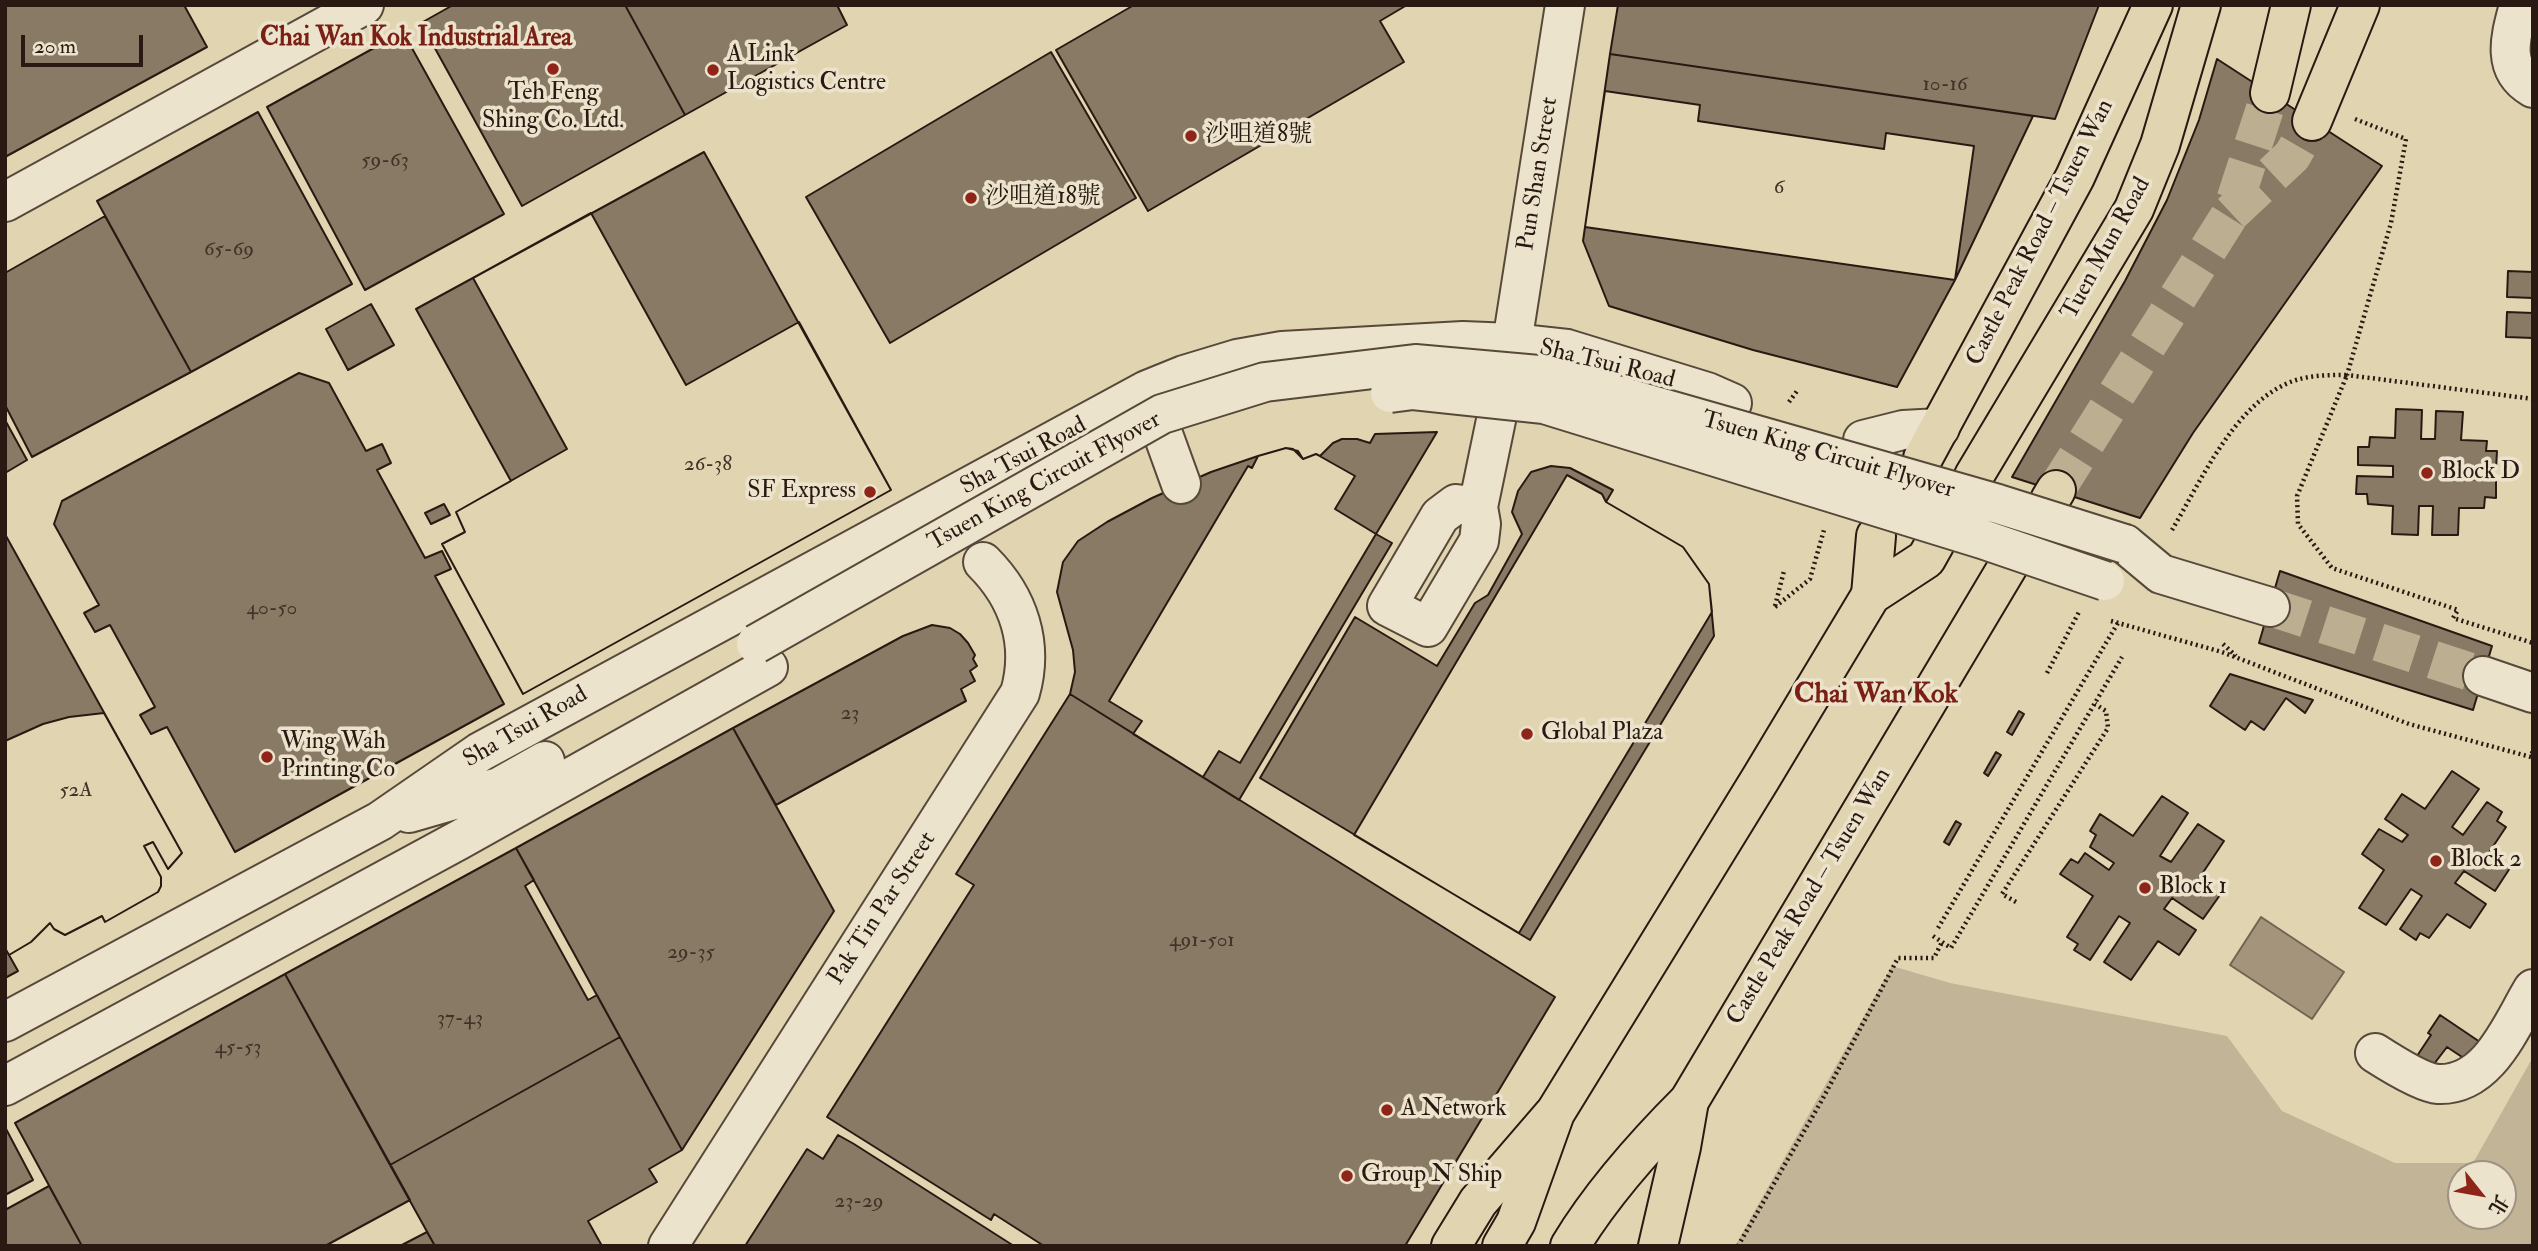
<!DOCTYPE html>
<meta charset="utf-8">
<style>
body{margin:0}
#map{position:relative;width:2538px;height:1251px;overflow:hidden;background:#e1d4b1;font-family:"IM FELL Double Pica","Noto Serif TC",serif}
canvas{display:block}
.frame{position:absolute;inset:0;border:7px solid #2a1912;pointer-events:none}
.north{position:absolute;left:2447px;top:1160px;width:70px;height:70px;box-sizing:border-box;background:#ece3cc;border:2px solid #9e9282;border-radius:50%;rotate:121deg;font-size:19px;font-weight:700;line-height:28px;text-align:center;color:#2a1912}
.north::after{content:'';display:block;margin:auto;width:24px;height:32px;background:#8f2418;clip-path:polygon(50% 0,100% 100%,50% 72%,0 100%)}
.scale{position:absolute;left:21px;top:35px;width:122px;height:32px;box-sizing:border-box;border:4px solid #2a1912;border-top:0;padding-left:9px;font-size:21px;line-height:24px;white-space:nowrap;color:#2a1912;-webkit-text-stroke:5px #ece3cc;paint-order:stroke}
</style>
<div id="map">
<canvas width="2538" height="1251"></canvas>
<div class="frame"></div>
<div class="north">北</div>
<div class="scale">20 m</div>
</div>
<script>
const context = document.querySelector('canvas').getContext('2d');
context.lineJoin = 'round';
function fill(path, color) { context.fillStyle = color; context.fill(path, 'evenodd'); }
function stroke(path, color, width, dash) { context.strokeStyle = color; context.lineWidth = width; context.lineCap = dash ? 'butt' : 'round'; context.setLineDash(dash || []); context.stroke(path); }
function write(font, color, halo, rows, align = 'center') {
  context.font = font + ' "IM FELL Double Pica","Noto Serif TC",serif'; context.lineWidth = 7; context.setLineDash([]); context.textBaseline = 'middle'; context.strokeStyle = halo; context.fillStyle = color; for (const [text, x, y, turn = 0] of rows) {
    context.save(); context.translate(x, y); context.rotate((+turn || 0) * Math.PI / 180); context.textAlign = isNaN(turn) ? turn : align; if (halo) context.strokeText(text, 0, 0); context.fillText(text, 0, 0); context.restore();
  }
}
fill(new Path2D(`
 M 1892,966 L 1950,983 L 2227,1036 L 2282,1111 L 2395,1163 L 2473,1163 L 2533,1057 L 2533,1246 L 1735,1246 ZM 2461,1174 L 2503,1174 L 2503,1216 L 2461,1216 Z`), '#c2b496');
const water = new Path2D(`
 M 2261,917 L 2344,972 L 2312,1019 L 2230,965 Z`);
fill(water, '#a3947b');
stroke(water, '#736351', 2);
const building = new Path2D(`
 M 5,5 L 184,5 L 207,47 L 5,157 Z
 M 453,5 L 625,5 L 685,115 L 522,206 L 421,23 Z
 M 625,5 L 837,5 L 847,25 L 685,115 Z
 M 1134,5 L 1407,5 L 1380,21 L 1404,62 L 1148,211 L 1056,50 Z
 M 1618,5 L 2099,5 L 2055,119 L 1610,54 Z
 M 403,32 L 504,214 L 365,290 L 267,107 Z
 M 1051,52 L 1136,198 L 890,343 L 806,197 Z
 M 1610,54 L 2033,116 L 1955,280 L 1897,387 L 1753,350 L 1609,306 L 1583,241 Z
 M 2217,59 L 2382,166 L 2193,433 L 2140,518 L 2012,477 L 2125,281 L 2167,200 L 2199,120 Z
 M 1605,91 L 1700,105 L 1698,121 L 1884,149 L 1886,133 L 1974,146 L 1955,280 L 1585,227 Z
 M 258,112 L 352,284 L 191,372 L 97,201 Z
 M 704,152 L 891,490 L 523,694 L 442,544 L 465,532 L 456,512 L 511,481 L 416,309 Z
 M 591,213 L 686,385 L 799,322 L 891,490 L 523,694 L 442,544 L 465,532 L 456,512 L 567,449 L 473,278 Z
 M 105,216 L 191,372 L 32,457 L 5,405 L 5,273 Z
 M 2508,271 L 2533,272 L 2533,298 L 2507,297 Z
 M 371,304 L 394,345 L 348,370 L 326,329 Z
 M 2507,312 L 2533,313 L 2533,338 L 2506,337 Z
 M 299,373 L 329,383 L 366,451 L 382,444 L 391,463 L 377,470 L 425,558 L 442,551 L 451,569 L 435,576 L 504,704 L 235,852 L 167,727 L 151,734 L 140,715 L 155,707 L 110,625 L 95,632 L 84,613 L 99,605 L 54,524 L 62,501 Z
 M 2396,409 L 2422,410 L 2421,439 L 2435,439 L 2436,411 L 2463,412 L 2461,440 L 2487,441 L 2486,451 L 2497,451 L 2496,469 L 2461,468 L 2460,479 L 2496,480 L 2496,498 L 2485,497 L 2484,508 L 2459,508 L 2458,535 L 2432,535 L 2433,506 L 2419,506 L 2418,535 L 2392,534 L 2393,506 L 2368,504 L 2367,494 L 2356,494 L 2357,476 L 2393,477 L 2393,466 L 2358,465 L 2358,447 L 2369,447 L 2370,437 L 2395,438 Z
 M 5,420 L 27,460 L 5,473 Z
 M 1437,432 L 1376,534 L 1392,543 L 1239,800 L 1070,694 L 1075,672 L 1073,650 L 1057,592 L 1063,562 L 1078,541 L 1107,522 L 1152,498 L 1211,472 L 1258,456 L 1286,448 L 1293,449 L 1303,459 L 1316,454 L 1320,456 L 1333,443 L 1342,439 L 1357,439 L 1370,443 L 1375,434 Z
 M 1286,448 L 1298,451 L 1303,459 L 1316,454 L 1355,476 L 1335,509 L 1376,534 L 1240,763 L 1219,751 L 1203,777 L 1133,734 L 1142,721 L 1109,701 L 1248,466 L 1252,468 L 1258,456 Z
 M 1551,466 L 1570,468 L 1613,490 L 1606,502 L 1683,547 L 1709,584 L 1714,636 L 1530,940 L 1260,778 L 1355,617 L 1437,666 L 1475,603 L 1488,595 L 1522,534 L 1512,512 L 1518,491 L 1531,472 Z
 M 1567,475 L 1602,494 L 1606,502 L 1683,547 L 1709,584 L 1712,612 L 1519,933 L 1354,835 Z
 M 444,504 L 450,515 L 431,524 L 425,513 Z
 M 6,536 L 182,853 L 168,869 L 153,842 L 144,846 L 161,877 L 161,886 L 158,892 L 105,922 L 102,916 L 65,935 L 54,929 L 50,923 L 31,942 L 9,955 L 5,948 Z
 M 2280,571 L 2492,646 L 2473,710 L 2259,643 Z
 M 932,625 L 950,628 L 960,634 L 968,643 L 975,655 L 973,659 L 977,666 L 970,671 L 975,681 L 961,689 L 966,701 L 776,805 L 733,728 L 903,636 Z
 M 2230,674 L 2313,700 L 2305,713 L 2286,698 L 2264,730 L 2251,721 L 2245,730 L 2210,706 Z
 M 1070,694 L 1555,997 L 1405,1246 L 1044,1246 L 994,1214 L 991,1220 L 827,1117 L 974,885 L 956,874 Z
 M 2019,711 L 2024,714 L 2012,735 L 2007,732 Z
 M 104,713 L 182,853 L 168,869 L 153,842 L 144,846 L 161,877 L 161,886 L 158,892 L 105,922 L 102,916 L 65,935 L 54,929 L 50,923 L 31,942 L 9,955 L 5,948 L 5,741 L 43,724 L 69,717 Z
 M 733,728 L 834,911 L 682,1150 L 516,848 Z
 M 1996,752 L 2001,755 L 1988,776 L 1984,773 Z
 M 2452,771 L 2479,789 L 2452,827 L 2463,835 L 2487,802 L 2502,812 L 2497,821 L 2506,827 L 2488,854 L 2510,868 L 2495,891 L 2464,871 L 2455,883 L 2486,904 L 2470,928 L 2447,914 L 2429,938 L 2420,933 L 2416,940 L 2400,929 L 2422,896 L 2411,889 L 2386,925 L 2359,908 L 2384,870 L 2362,854 L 2379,829 L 2402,842 L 2408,835 L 2385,819 L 2402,794 L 2425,809 Z
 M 2162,796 L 2188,813 L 2160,856 L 2171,862 L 2198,824 L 2224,841 L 2198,880 L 2220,895 L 2203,919 L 2172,898 L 2164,909 L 2196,930 L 2179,955 L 2158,941 L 2131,980 L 2104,962 L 2130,923 L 2119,916 L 2090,960 L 2074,950 L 2078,944 L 2067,937 L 2093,896 L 2060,874 L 2071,859 L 2078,863 L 2085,853 L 2109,870 L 2114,863 L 2090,847 L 2096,835 L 2090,831 L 2100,814 L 2133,836 Z
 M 1956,821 L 1961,824 L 1949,845 L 1944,842 Z
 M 516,848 L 534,880 L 525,886 L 588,1000 L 597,995 L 620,1037 L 390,1165 L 285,974 Z
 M 5,948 L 18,971 L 5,978 Z
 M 285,974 L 410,1200 L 325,1246 L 82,1246 L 15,1123 Z
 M 2440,1015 L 2480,1042 L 2465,1059 L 2447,1047 L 2434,1064 L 2417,1056 L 2431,1035 L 2428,1033 Z
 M 620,1037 L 682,1150 L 649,1169 L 657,1182 L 588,1221 L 602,1246 L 435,1246 L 390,1165 Z
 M 5,1127 L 33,1180 L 5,1195 Z
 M 838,1135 L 854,1144 L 1014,1246 L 745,1246 L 807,1149 L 823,1159 Z
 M 49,1186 L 82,1246 L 5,1246 L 5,1210 Z
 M 427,1232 L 435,1246 L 400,1246 Z`);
fill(building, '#897a65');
stroke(building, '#2a1912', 2);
stroke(new Path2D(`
 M 2270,607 L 2483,676`), '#bcaf91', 38, [38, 19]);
stroke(new Path2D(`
 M 2231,213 L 2292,156 L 2312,121`), '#bcaf91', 38, [38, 19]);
stroke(new Path2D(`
 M 2056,490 L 2231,213 L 2270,93`), '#bcaf91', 38, [38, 19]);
const minor = new Path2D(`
 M 2519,5 C 2511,35 2500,69 2533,88
 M 5,202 L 364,5
 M 1147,390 L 1181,484
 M 1863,440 L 1903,430 L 1940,428
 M 1478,507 L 1456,504 L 1440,516 L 1387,606 L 1428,627 L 1479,541 L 1481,524 L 1478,507 L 1512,343 L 1565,5
 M 2125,544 L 2161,574 L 2270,607
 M 2483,676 L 2533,693
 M 409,813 L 499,787 L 545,761
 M 5,1022 L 380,821 L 480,752 L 1147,390 L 1184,375 L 1237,359 L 1282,351 L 1463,341 L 1512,343 L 1567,349 L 1707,392 L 1732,403
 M 2375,1053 C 2389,1062 2422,1083 2438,1084 C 2489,1086 2511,1025 2533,989
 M 5,1086 L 459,840 L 768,667
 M 668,1246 L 1020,693 C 1034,644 1019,598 983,562`);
const major = new Path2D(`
 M 2312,121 L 2360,5
 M 1923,458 L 2075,177 L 2153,5
 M 1871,595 L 1876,536
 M 1451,1246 L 1478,1202 L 1553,1115
 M 1658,1246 L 1681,1147 L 1689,1101`);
const highway = new Path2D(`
 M 2270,93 L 2291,5
 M 1974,476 L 2134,209 L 2160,145 L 2201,5
 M 2050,500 L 2056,490
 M 1502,1246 L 1516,1222 L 1555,1113 L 1761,778 L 1871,595 L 1926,559 L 1935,543
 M 1570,1246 C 1602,1193 1645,1145 1689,1101 L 2008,566`);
stroke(minor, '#58483a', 42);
stroke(major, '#2a1912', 42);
stroke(highway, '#2a1912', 42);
stroke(new Path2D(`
 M 2355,119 L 2406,139 L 2391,223 L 2347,375 L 2533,399
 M 1789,402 L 1797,391
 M 2172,530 C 2201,481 2233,407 2288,383 C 2307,375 2327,375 2347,375 L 2297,496 L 2298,524 L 2332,568 L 2458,610 L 2453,618 L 2533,643
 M 1775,606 L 1784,571
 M 1775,607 L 1810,579 L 1824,530
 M 2111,621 L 2222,652 L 2409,724 L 2531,757 L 2533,750
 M 2223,644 L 2236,656
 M 2047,673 L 2079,612
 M 2016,902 L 2002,894 L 2108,728 L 2106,711 L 2095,704
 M 1938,928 L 2119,621
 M 1933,936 L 1951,948 L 2122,657
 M 1738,1246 L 1822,1100 L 1898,958 L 1934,958 L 1942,942`), '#2a1912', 4.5, [2, 3.5]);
stroke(minor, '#ece3cc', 38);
stroke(major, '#e1d4b1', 38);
stroke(highway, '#e1d4b1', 38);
const minorBridge = new Path2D(`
 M 1390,393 L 1413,390 L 1544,404 L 1982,539 L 2105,581
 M 756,644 L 1162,414 L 1265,382 L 1415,364 L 1550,376 L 1998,504 L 2125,544`);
stroke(minorBridge, '#58483a', 42, []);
stroke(minorBridge, '#ece3cc', 38);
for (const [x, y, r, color] of [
 [553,69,7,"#8f2418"],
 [713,70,7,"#8f2418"],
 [1191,136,7,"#8f2418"],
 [971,198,7,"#8f2418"],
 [2427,473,7,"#8f2418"],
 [870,492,7,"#8f2418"],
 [1527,734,7,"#8f2418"],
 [267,757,7,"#8f2418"],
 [2436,861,7,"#8f2418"],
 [2145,888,7,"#8f2418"],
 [1387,1110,7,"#8f2418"],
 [1347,1176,7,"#8f2418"]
]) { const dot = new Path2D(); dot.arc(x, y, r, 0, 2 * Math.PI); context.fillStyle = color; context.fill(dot); stroke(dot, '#ece3cc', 2.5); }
write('21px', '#423127', null, [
 ["10-16",1945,85],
 ["59-63",385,161],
 ["6",1779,188],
 ["65-69",229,250],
 ["26-38",708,465],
 ["40-50",272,609],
 ["23",850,714],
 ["52A",76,791],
 ["491-501",1202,941],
 ["29-35",691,953],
 ["37-43",460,1019],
 ["45-53",238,1048],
 ["23-29",859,1202]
]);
write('24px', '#2a1912', '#ece3cc', [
 ["A Link",727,56],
 ["Logistics Centre",727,84],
 ["Teh Feng",553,94,"center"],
 ["Shing Co. Ltd.",553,122,"center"],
 ["沙咀道8號",1205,136],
 ["沙咀道18號",985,198],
 ["Block D",2441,473],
 ["SF Express",856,492,"right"],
 ["Global Plaza",1541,734],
 ["Wing Wah",281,743],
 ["Printing Co",281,771],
 ["Block 2",2450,861],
 ["Block 1",2159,888],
 ["A Network",1401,1110],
 ["Group N Ship",1361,1176]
], 'left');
write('24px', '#2a1912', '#ece3cc', [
 ["Pun Shan Street",1539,174,-81],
 ["Castle Peak Road – Tsuen Wan",2041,233,-63],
 ["Tuen Mun Road",2107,249,-61],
 ["Sha Tsui Road",1607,365,14],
 ["Tsuen King Circuit Flyover",1828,456,16],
 ["Sha Tsui Road",1024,457,-28],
 ["Tsuen King Circuit Flyover",1045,482,-29],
 ["Sha Tsui Road",526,728,-30],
 ["Castle Peak Road – Tsuen Wan",1810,897,-59],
 ["Pak Tin Par Street",883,909,-57]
]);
write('bold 26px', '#7a1f14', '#ece3cc', [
 ["Chai Wan Kok Industrial Area",416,39]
]);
write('bold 28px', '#7a1f14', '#ece3cc', [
 ["Chai Wan Kok",1876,696]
]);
</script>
